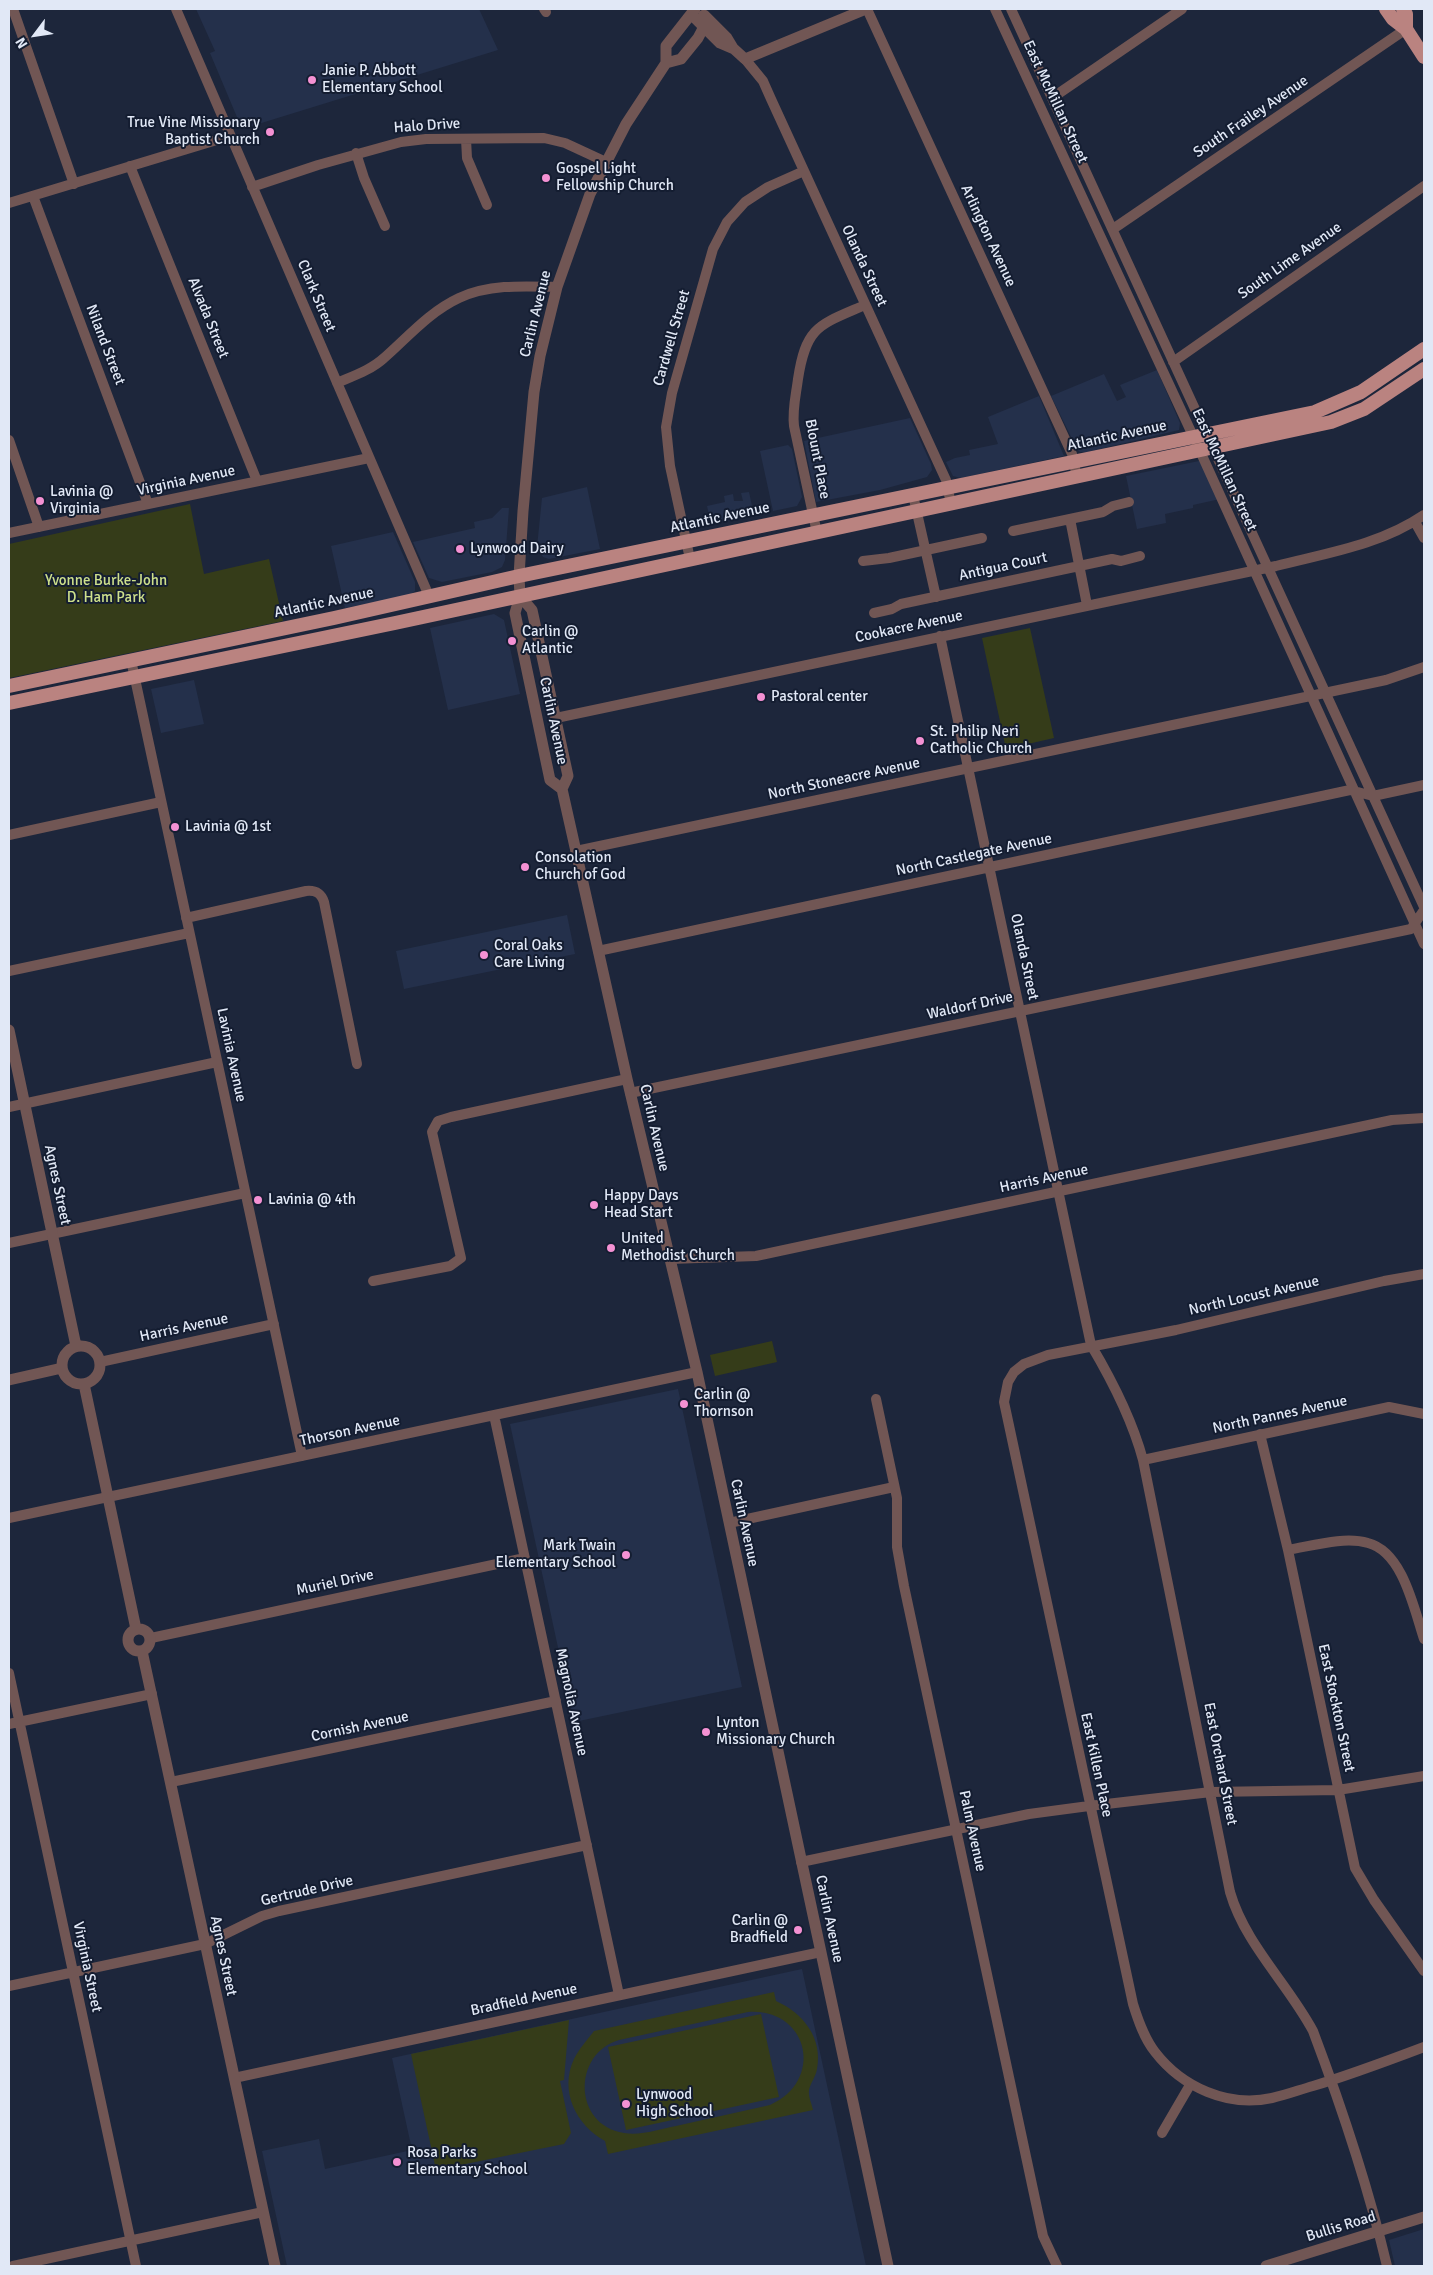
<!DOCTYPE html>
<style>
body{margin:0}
#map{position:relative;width:1433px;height:2275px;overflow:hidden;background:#1d263b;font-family:Signika,sans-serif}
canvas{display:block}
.frame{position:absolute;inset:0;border:10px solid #e1e8f6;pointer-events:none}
.north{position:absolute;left:10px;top:10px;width:50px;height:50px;-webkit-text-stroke:4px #141d31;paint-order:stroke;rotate:239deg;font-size:14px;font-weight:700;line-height:20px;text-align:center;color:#e1e8f6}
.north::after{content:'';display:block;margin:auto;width:18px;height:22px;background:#e1e8f6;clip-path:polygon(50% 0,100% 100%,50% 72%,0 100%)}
</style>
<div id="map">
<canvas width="1433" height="2275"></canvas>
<div class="frame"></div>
<div class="north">N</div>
</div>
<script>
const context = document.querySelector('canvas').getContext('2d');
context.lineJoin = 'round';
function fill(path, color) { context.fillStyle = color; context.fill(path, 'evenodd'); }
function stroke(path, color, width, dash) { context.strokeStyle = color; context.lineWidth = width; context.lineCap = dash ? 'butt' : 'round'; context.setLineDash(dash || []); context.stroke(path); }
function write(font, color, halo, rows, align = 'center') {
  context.font = font + ' Signika,sans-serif'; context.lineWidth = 4; context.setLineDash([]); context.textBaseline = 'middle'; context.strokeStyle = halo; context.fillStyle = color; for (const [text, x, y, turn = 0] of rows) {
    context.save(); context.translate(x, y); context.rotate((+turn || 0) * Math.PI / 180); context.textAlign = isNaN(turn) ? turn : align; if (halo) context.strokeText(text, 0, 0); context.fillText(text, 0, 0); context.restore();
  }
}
fill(new Path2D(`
 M 196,9 L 479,9 L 498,50 L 242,129 L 210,53 L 215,51 Z
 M 1157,370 L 1180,423 L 1179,430 L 1087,452 L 1080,452 L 1077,449 L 1051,396 L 1104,374 L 1117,401 L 1126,397 L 1120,385 Z
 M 1039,396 L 1064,456 L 961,478 L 953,476 L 946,462 L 955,458 L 970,455 L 969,450 L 998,444 L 988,417 Z
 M 910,418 L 931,464 L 932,470 L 927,477 L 880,490 L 816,502 L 804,441 Z
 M 788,445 L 792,449 L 802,497 L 797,506 L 773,511 L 760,451 Z
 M 1199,461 L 1201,462 L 1220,499 L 1193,505 L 1193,508 L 1165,514 L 1166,523 L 1137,529 L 1126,476 Z
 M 587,487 L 600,549 L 549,559 L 543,557 L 537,547 L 542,498 Z
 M 749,492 L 754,515 L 711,524 L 707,506 L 725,502 L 724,496 L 733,494 L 734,501 L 743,501 L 741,493 Z
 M 502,508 L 509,508 L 505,560 L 502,567 L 492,572 L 442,582 L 429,578 L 413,542 L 475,528 L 474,522 L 492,518 Z
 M 393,532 L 415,582 L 415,591 L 409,596 L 345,608 L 331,546 Z
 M 494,614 L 504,620 L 520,694 L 448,710 L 430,628 Z
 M 194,680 L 204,724 L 161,733 L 151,689 Z
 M 567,915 L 575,954 L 404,989 L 396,951 Z
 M 678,1389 L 742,1687 L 574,1722 L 510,1424 Z
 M 802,1969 L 866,2266 L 287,2266 L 262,2151 L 319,2139 L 325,2169 L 412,2150 L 392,2058 Z
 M 1424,2229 L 1424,2266 L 1395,2266 L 1389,2240 Z`), '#24304b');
fill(new Path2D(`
 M 190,504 L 204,574 L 269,559 L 283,621 L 9,678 L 9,544 Z
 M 1030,628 L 1054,738 L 1006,749 L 982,638 Z
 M 772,1341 L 777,1362 L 715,1376 L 710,1355 Z
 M 774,1992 L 776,2001 C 803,2013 823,2038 817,2069 C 816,2076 810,2084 809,2090 C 808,2096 812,2105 813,2110 L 608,2154 L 605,2141 C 576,2125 559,2091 574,2059 C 579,2049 587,2040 594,2031 ZM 748,2012 C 809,2008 825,2081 770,2105 C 739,2112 707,2119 676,2126 C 660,2129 641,2136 624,2133 C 573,2125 572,2054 619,2040 Z
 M 761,2014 L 779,2097 L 626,2130 L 608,2047 Z
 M 569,2020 L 564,2080 L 560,2081 L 571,2133 L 564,2144 L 436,2170 L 411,2054 Z`), '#353c19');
stroke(new Path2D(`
 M 13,9 L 74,184
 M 176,9 L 429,596
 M 544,9 L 546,12
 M 867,9 L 1072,454 L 1077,477
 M 995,9 L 1200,451 L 1424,944
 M 1011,9 L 1424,907
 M 745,59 L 763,81 L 771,99 L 946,480 L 951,504
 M 1052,98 L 1182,9
 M 466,139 L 467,158 L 487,205
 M 356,153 L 364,178 L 385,226
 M 130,166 L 257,481
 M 252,187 L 318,165 L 401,142 L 426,139 L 544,138 L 565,143 L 606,162
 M 33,196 L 148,504
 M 9,203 L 230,136
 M 1113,229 L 1406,29
 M 1173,362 L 1424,186
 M 337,383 C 353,376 371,370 384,358 C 408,337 429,312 459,298 C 489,284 524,286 557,287
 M 9,440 L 39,527
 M 913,495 L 936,597
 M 1070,519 L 1087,605
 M 1415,522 L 1424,538
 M 1013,531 L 1103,512 L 1113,506 L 1129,502
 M 9,533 L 369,458
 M 817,533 L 794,426 C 792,410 796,395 798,379 C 806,326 819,325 865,305
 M 690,559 L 670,466 L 666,427 L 672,393 L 713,249 L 727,222 L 745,202 L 768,187 L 804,171
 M 863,561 L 889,558 L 982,538
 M 874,613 L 892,609 L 901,604 L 1112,559 L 1121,561 L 1140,556
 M 940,636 L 1091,1345 C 1113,1382 1132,1419 1143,1460 L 1230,1892 C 1245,1944 1288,1984 1313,2031 C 1342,2108 1368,2186 1387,2266
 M 131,660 L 302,1456
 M 556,718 L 1276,566 C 1327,553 1380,545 1424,515
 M 9,835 L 161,802
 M 576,851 L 1386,680 L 1424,667
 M 186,918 L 306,891 C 316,890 321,893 324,902 L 357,1064
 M 598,951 L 1350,790 L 1373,796 L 1424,785
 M 9,971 L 189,933
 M 630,1093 L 1411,929 L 1424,910
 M 9,1107 L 217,1062
 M 9,1243 L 245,1193
 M 670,1259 L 756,1256 L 1392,1120 L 1424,1118
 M 1424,1274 L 1384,1281 L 1176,1330 L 1048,1355 L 1024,1364 L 1014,1372 L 1008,1382 L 1004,1402 L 1133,2004 C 1138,2020 1144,2038 1155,2052 C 1182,2087 1228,2108 1272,2098 C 1286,2095 1299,2090 1313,2086 C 1350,2075 1387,2061 1424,2047
 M 373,1281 L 450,1266 L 461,1258 L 432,1132 L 438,1121 L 451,1117 L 627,1079
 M 100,1362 L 274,1324
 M 876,1399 L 897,1498 L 897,1547 L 904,1586 L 1043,2236 L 1057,2266
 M 494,1415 L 619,1995
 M 1260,1434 L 1288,1550 L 1355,1868 L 1374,1900 L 1424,1971
 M 1143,1460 L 1389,1407 L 1424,1414
 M 9,1518 L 697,1372
 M 729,1523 L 894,1487
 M 1288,1550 C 1312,1546 1344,1536 1368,1543 C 1403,1552 1414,1609 1424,1639
 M 151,1638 L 525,1558
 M 9,1673 L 136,2266
 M 9,1724 L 152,1694
 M 171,1782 L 556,1701
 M 801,1862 L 1029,1814 L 1089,1806 L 1211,1792 L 1338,1790 L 1424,1776
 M 9,1986 L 205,1944 L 262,1916 L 279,1911 L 587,1845
 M 234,2078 L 821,1952
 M 1162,2133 L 1190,2085
 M 13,2266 L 263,2212`), '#715654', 10);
stroke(new Path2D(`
 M 691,14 L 720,43 L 734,49 L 745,59 L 866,9
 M 704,15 L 727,38 L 733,48
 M 666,63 L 681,59 L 698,38 L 708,19
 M 520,596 L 532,610 L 568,776 L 562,789 L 627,1079 L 697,1372 L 888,2266
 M 562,789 L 550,780 L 515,613 L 520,596 L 519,576 L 523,511 L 534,392 L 540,356 L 557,287 L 590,194 L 626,124 L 666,63 L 666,46 L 695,9
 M 9,1030 L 76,1346
 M62 1365a19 19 0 1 1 38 0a19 19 0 1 1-38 0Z
 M 9,1380 L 62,1368
 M 84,1384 L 136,1629
 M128 1640a11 11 0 1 1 22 0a11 11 0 1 1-22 0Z
 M 142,1651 L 275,2266
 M 1266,2266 L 1424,2217`), '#715654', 11);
stroke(new Path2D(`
 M 1386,9 L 1393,19 L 1406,29 L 1424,57
 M 1403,9 L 1406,14 L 1406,29
 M 9,686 L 334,618 L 519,576 L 1315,412 L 1361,392 L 1424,349
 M 9,703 L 395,623 L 1331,422 L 1364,409 L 1424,369`), '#ba8380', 14);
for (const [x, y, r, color] of [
 [312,80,5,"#f491d3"],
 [270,132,5,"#f491d3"],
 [546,178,5,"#f491d3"],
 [40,501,5,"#f491d3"],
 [460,549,5,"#f491d3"],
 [512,641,5,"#f491d3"],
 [761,697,5,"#f491d3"],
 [920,741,5,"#f491d3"],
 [175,827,5,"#f491d3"],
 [525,867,5,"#f491d3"],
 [484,955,5,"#f491d3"],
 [258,1200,5,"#f491d3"],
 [594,1205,5,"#f491d3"],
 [611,1248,5,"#f491d3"],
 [684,1404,5,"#f491d3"],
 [626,1555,5,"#f491d3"],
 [706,1732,5,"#f491d3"],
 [798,1930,5,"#f491d3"],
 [626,2104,5,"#f491d3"],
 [397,2162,5,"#f491d3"]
]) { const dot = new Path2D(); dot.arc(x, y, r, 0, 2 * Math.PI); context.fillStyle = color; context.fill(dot); stroke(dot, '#141d31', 2); }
write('15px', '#e1e8f6', '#141d31', [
 ["Janie P. Abbott",322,71],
 ["Elementary School",322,88],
 ["True Vine Missionary",260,123,"right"],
 ["Baptist Church",260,140,"right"],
 ["Gospel Light",556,169],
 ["Fellowship Church",556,186],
 ["Lavinia @",50,492],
 ["Virginia",50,509],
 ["Lynwood Dairy",470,549],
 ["Carlin @",522,632],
 ["Atlantic",522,649],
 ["Pastoral center",771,697],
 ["St. Philip Neri",930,732],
 ["Catholic Church",930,749],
 ["Lavinia @ 1st",185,827],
 ["Consolation",535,858],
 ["Church of God",535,875],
 ["Coral Oaks",494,946],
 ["Care Living",494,963],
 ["Happy Days",604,1196],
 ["Head Start",604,1213],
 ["Lavinia @ 4th",268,1200],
 ["United",621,1239],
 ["Methodist Church",621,1256],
 ["Carlin @",694,1395],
 ["Thornson",694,1412],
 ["Mark Twain",616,1546,"right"],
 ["Elementary School",616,1563,"right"],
 ["Lynton",716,1723],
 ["Missionary Church",716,1740],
 ["Carlin @",788,1921,"right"],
 ["Bradfield",788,1938,"right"],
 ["Lynwood",636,2095],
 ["High School",636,2112],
 ["Rosa Parks",407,2153],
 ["Elementary School",407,2170]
], 'left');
write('15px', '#e1e8f6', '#141d31', [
 ["East McMillan Street",1055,102,65],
 ["South Frailey Avenue",1251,117,-34],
 ["Halo Drive",427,126,-4],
 ["Arlington Avenue",988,236,65],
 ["South Lime Avenue",1290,261,-35],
 ["Olanda Street",864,266,65],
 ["Clark Street",316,296,67],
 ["Carlin Avenue",536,314,-76],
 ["Alvada Street",208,318,68],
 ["Cardwell Street",672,338,-74],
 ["Niland Street",105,345,69],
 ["Atlantic Avenue",1117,436,-12],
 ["Blount Place",817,459,79],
 ["East McMillan Street",1224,470,65],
 ["Virginia Avenue",186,481,-12],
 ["Atlantic Avenue",720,518,-12],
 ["Antigua Court",1003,567,-12],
 ["Atlantic Avenue",324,603,-12],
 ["Cookacre Avenue",909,627,-12],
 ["Carlin Avenue",553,721,78],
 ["North Stoneacre Avenue",844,779,-12],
 ["North Castlegate Avenue",974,855,-12],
 ["Olanda Street",1024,957,78],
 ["Waldorf Drive",970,1006,-12],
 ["Lavinia Avenue",231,1055,78],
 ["Carlin Avenue",654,1128,77],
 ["Harris Avenue",1044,1179,-12],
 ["Agnes Street",57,1185,78],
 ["North Locust Avenue",1254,1296,-13],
 ["Harris Avenue",184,1328,-12],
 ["North Pannes Avenue",1280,1415,-12],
 ["Thorson Avenue",350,1431,-12],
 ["Carlin Avenue",744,1523,78],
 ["Muriel Drive",335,1583,-12],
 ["Magnolia Avenue",571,1702,78],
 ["East Stockton Street",1336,1708,78],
 ["Cornish Avenue",360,1727,-12],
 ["East Orchard Street",1220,1764,79],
 ["East Killen Place",1096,1765,78],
 ["Palm Avenue",972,1831,78],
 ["Gertrude Drive",307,1891,-13],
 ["Carlin Avenue",829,1919,78],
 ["Agnes Street",223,1956,78],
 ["Virginia Street",87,1967,78],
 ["Bradfield Avenue",524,2000,-12],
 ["Bullis Road",1341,2227,-17]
]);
write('15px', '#cee08b', '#141d31', [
 ["Yvonne Burke-John",106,581],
 ["D. Ham Park",106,598]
]);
</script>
